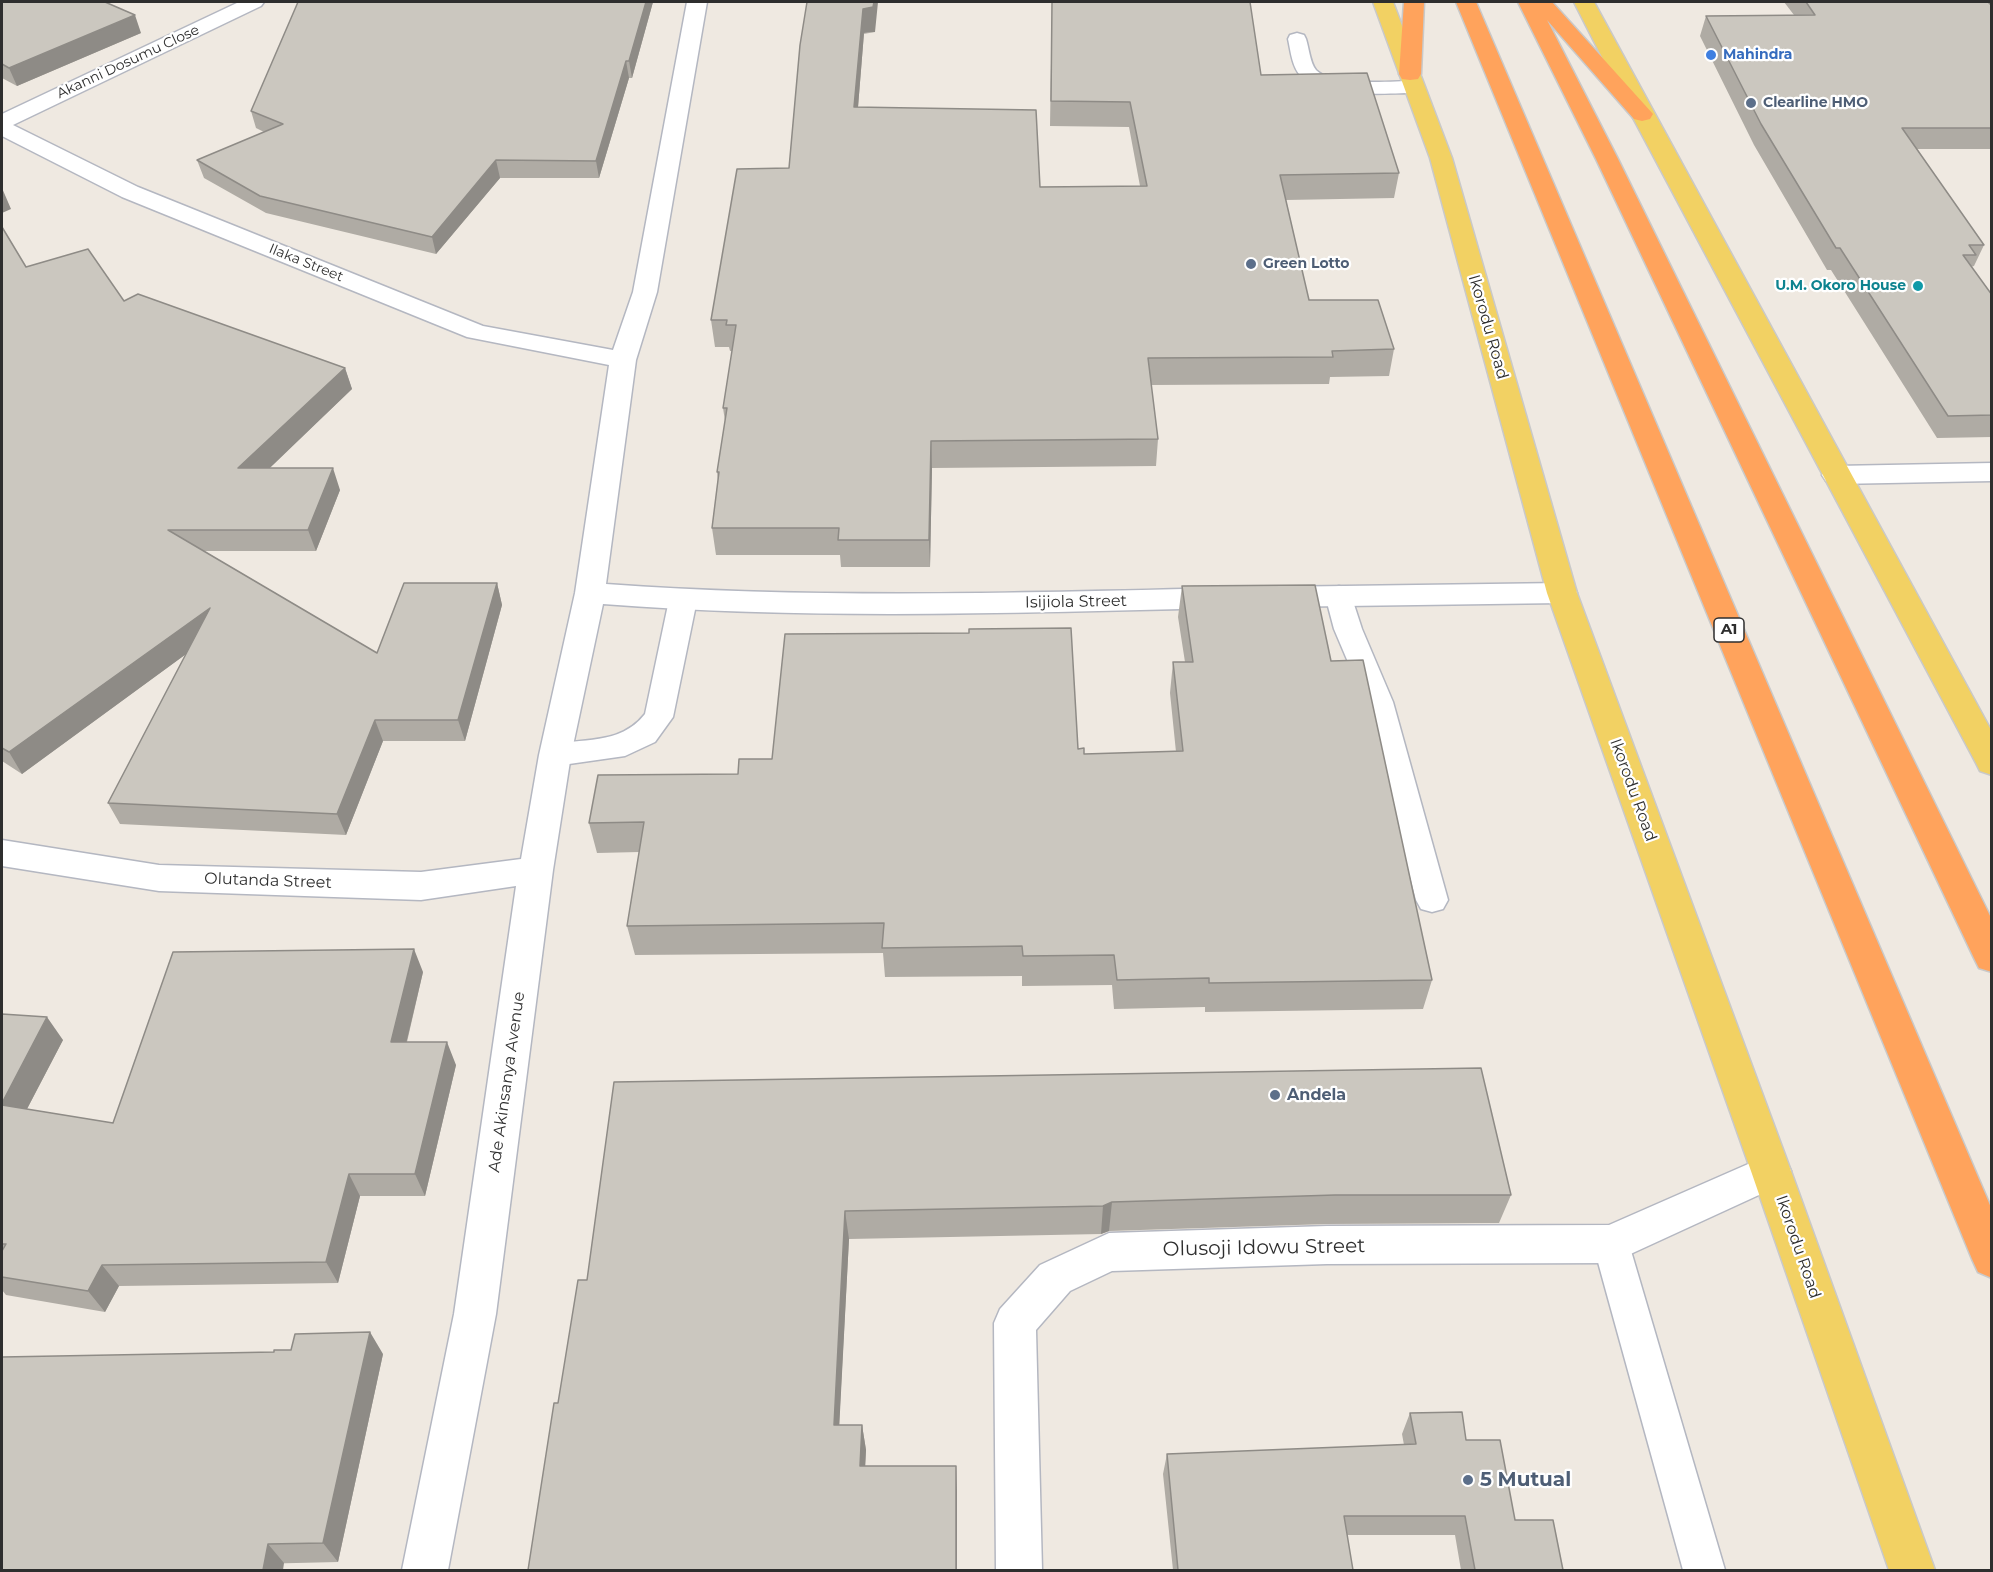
<!DOCTYPE html>
<style>
body{margin:0}
#map{position:relative;width:1993px;height:1572px;overflow:hidden;background:#efe9e1;font-family:Montserrat,sans-serif}
canvas{display:block}
.frame{position:absolute;inset:0;border:3px solid #2e2e2e;pointer-events:none}
</style>
<div id="map">
<canvas width="1993" height="1572"></canvas>
<div class="frame"></div>
</div>
<script>
const context = document.querySelector('canvas').getContext('2d');
context.lineJoin = 'round';
function stroke(path, color, width, dash) { context.strokeStyle = color; context.lineWidth = width; context.lineCap = dash ? 'butt' : 'round'; context.setLineDash(dash || []); context.stroke(path); }
function fill(path, color) { context.fillStyle = color; context.fill(path, 'evenodd'); }
function write(font, color, halo, rows, align = 'center') {
  context.font = font + ' Montserrat,sans-serif'; context.lineWidth = 4.5; context.setLineDash([]); context.textBaseline = 'middle'; context.strokeStyle = halo; context.fillStyle = color; for (const [text, x, y, turn = 0] of rows) {
    context.save(); context.translate(x, y); context.rotate((+turn || 0) * Math.PI / 180); context.textAlign = isNaN(turn) ? turn : align; if (halo) context.strokeText(text, 0, 0); context.fillText(text, 0, 0); context.restore();
  }
}
const service = new Path2D(`
 M 1297,33 L 1304,35 L 1306,39 C 1309,48 1310,63 1316,70 C 1333,87 1391,81 1414,81 L 1421,83 L 1424,87 L 1421,91 L 1414,93 C 1385,93 1325,99 1303,78 C 1292,69 1291,52 1288,39 L 1290,35 Z
 M 1339,586 L 1349,589 L 1362,629 L 1393,702 L 1448,900 L 1443,909 L 1432,912 L 1421,909 L 1416,900 L 1365,702 L 1334,629 L 1325,595 L 1329,589 Z
 M 683,591 L 693,594 L 697,600 L 673,717 L 655,742 L 625,756 L 555,766 L 545,763 L 540,755 L 545,747 C 582,736 619,747 645,714 L 669,600 L 673,594 Z
 M 1611,1227 L 1624,1232 L 1629,1244 L 1725,1570 L 1683,1570 L 1593,1244 L 1598,1232 Z`);
const minor = new Path2D(`
 M 239,2 L 264,2 L 261,6 L 13,125 L 138,187 L 483,326 L 613,350 L 633,292 L 687,2 L 707,2 L 657,292 L 636,360 L 606,584 C 811,599 1017,593 1223,588 L 1234,591 L 1238,598 L 1234,605 L 1223,608 C 1016,613 809,620 603,604 L 571,755 L 553,870 L 496,1314 L 448,1570 L 402,1570 L 454,1314 L 516,886 L 421,900 L 159,891 L 2,866 L 2,840 L 159,865 L 421,872 L 521,859 L 539,755 L 575,593 L 609,365 L 467,337 L 122,197 L 2,136 L 2,114 Z
 M 1992,463 L 1992,481 L 1836,484 L 1826,481 L 1822,475 L 1826,469 L 1836,466 Z
 M 1562,583 L 1573,586 L 1577,593 L 1573,600 L 1562,603 L 1272,607 L 1261,604 L 1257,597 L 1261,590 L 1272,587 Z
 M 1771,1154 L 1785,1159 L 1791,1171 L 1785,1183 L 1611,1263 L 1327,1264 L 1112,1271 L 1070,1291 L 1036,1330 L 1042,1570 L 996,1570 L 994,1323 L 1000,1309 L 1040,1265 L 1109,1233 L 1327,1226 L 1609,1225 Z`);
const primary = new Path2D(`
 M 1373,2 L 1393,2 L 1452,158 L 1577,593 L 1791,1171 L 1935,1570 L 1889,1570 L 1751,1171 L 1547,593 L 1430,158 Z
 M 1574,2 L 1594,2 L 1992,732 L 1992,775 L 1980,771 L 1976,763 L 1631,114 Z`);
const motorway = new Path2D(`
 M 1404,2 L 1424,2 L 1421,74 L 1418,79 L 1410,80 L 1402,79 L 1399,74 Z
 M 1456,2 L 1476,2 L 1992,1210 L 1992,1278 L 1978,1272 L 1972,1259 Z
 M 1518,2 L 1552,2 L 1653,114 L 1650,119 L 1642,121 L 1634,119 L 1547,20 L 1618,159 L 1992,920 L 1992,972 L 1979,968 L 1974,958 L 1596,159 Z`);
stroke(service, '#b4b7c1', 3);
stroke(minor, '#b4b7c1', 3);
stroke(primary, '#c9c9c9', 3);
stroke(motorway, '#c9c9c9', 3);
fill(service, '#fff');
fill(minor, '#fff');
fill(primary, '#f2d163');
fill(motorway, '#ffa35c');
fill(new Path2D(`
 M 2,2 L 141,33 L 17,86 L 2,78 Z
 M 653,2 L 632,78 L 629,78 L 599,178 L 500,178 L 436,254 L 266,213 L 204,178 L 197,160 L 264,132 L 256,128 L 251,111 Z
 M 1052,2 L 1261,75 L 1399,173 L 1394,198 L 1286,200 L 1309,300 L 1394,349 L 1389,376 L 1330,377 L 1329,384 L 1151,385 L 1158,439 L 1156,466 L 932,468 L 930,567 L 841,567 L 840,555 L 716,555 L 712,528 L 718,481 L 717,472 L 725,421 L 723,408 L 732,351 L 730,351 L 729,347 L 715,347 L 711,320 L 789,168 L 800,45 L 875,32 L 864,33 L 858,107 L 1040,187 L 1140,186 L 1129,127 L 1050,126 Z
 M 1784,2 L 1988,2 L 1992,6 L 1992,149 L 1917,149 L 1984,245 L 1974,266 L 1971,267 L 1992,295 L 1992,437 L 1937,438 L 1831,270 L 1827,270 L 1754,145 L 1700,36 L 1706,16 L 1794,15 Z
 M 2,227 L 26,267 L 124,301 L 345,368 L 352,389 L 269,468 L 340,490 L 316,551 L 204,551 L 377,653 L 497,583 L 502,605 L 465,741 L 383,741 L 346,835 L 120,824 L 108,803 L 186,654 L 22,774 L 2,761 Z
 M 1182,586 L 1331,661 L 1432,980 L 1423,1009 L 1205,1012 L 1205,1007 L 1114,1009 L 1112,985 L 1022,986 L 1022,976 L 885,977 L 883,953 L 635,955 L 627,926 L 639,852 L 597,853 L 589,823 L 738,774 L 772,759 L 1078,749 L 1084,754 L 1176,752 L 1170,693 L 1173,662 L 1185,662 L 1178,617 Z
 M 423,972 L 407,1042 L 456,1065 L 425,1196 L 360,1196 L 338,1283 L 119,1286 L 105,1312 L 6,1295 L 2,1290 L 2,1014 L 63,1040 L 27,1109 L 113,1123 Z
 M 614,1082 L 1511,1195 L 1499,1223 L 1327,1224 L 1109,1231 L 1101,1234 L 849,1239 L 839,1425 L 862,1425 L 866,1450 L 865,1466 L 957,1491 L 957,1570 L 528,1570 L 558,1403 L 587,1280 Z
 M 383,1354 L 338,1562 L 2,1570 Z
 M 1410,1413 L 1466,1440 L 1515,1520 L 1563,1570 L 1461,1570 L 1455,1535 L 1347,1535 L 1353,1570 L 1173,1570 L 1163,1474 L 1167,1454 L 1404,1445 L 1402,1434 Z`), '#afaba4');
fill(new Path2D(`
 M 646,2 L 653,2 L 632,78 L 629,61 Z
 M 874,2 L 878,2 L 875,32 L 864,33 L 856,132 L 854,107 L 863,9 Z
 M 135,15 L 141,33 L 17,86 L 9,68 Z
 M 626,61 L 629,78 L 599,178 L 596,161 Z
 M 496,160 L 500,178 L 436,254 L 432,237 Z
 M 2,188 L 11,209 L 2,213 Z
 M 345,368 L 352,389 L 247,490 L 238,468 Z
 M 931,441 L 932,468 L 930,567 L 929,540 Z
 M 333,468 L 340,490 L 316,551 L 308,530 Z
 M 497,583 L 502,605 L 465,741 L 458,720 Z
 M 210,608 L 219,630 L 22,774 L 9,752 Z
 M 375,720 L 383,741 L 346,835 L 337,814 Z
 M 414,949 L 423,972 L 401,1065 L 391,1042 Z
 M 47,1017 L 63,1040 L 17,1128 L 2,1107 L 2,1103 Z
 M 447,1042 L 456,1065 L 425,1196 L 415,1174 Z
 M 349,1174 L 360,1196 L 338,1283 L 326,1262 Z
 M 1112,1202 L 1109,1231 L 1101,1234 L 1103,1206 Z
 M 845,1211 L 849,1239 L 838,1450 L 834,1425 Z
 M 102,1265 L 119,1286 L 105,1312 L 88,1291 Z
 M 370,1332 L 383,1354 L 338,1562 L 323,1543 Z
 M 862,1425 L 866,1450 L 864,1491 L 860,1466 Z
 M 956,1466 L 957,1491 L 957,1570 L 956,1570 Z
 M 268,1544 L 284,1563 L 283,1570 L 263,1570 Z`), '#8e8b86');
const building = new Path2D(`
 M 2,2 L 105,2 L 135,15 L 9,68 L 2,64 Z
 M 298,2 L 646,2 L 629,61 L 626,61 L 596,161 L 496,160 L 432,237 L 260,196 L 197,160 L 283,124 L 251,111 Z
 M 807,2 L 874,2 L 873,7 L 863,9 L 854,107 L 1036,110 L 1040,187 L 1147,186 L 1130,102 L 1051,101 L 1052,2 L 1250,2 L 1261,75 L 1367,73 L 1399,173 L 1280,175 L 1309,300 L 1378,300 L 1394,349 L 1332,351 L 1333,357 L 1148,358 L 1158,439 L 931,441 L 929,540 L 838,540 L 839,528 L 712,528 L 719,472 L 717,472 L 727,408 L 723,408 L 736,325 L 726,325 L 727,320 L 711,320 L 737,169 L 789,168 L 800,45 Z
 M 1806,2 L 1988,2 L 1992,6 L 1992,128 L 1902,128 L 1984,245 L 1969,245 L 1976,255 L 1963,255 L 1992,295 L 1992,415 L 1948,416 L 1840,248 L 1836,248 L 1761,124 L 1706,16 L 1815,15 Z
 M 2,227 L 26,267 L 88,249 L 124,301 L 138,294 L 345,368 L 238,468 L 333,468 L 308,530 L 168,530 L 377,653 L 404,583 L 497,583 L 458,720 L 375,720 L 337,814 L 108,803 L 210,608 L 9,752 L 2,748 Z
 M 1315,585 L 1331,661 L 1363,660 L 1432,980 L 1209,983 L 1209,978 L 1117,980 L 1114,955 L 1023,956 L 1022,946 L 882,948 L 884,923 L 627,926 L 644,822 L 589,823 L 598,775 L 738,774 L 739,759 L 772,759 L 785,634 L 969,633 L 969,629 L 1071,628 L 1078,749 L 1084,748 L 1084,754 L 1183,751 L 1173,662 L 1193,662 L 1182,586 Z
 M 414,949 L 391,1042 L 447,1042 L 415,1174 L 349,1174 L 326,1262 L 102,1265 L 88,1291 L 2,1277 L 2,1251 L 6,1244 L 2,1244 L 2,1105 L 113,1123 L 173,952 Z
 M 2,1014 L 47,1017 L 2,1103 Z
 M 1481,1068 L 1511,1195 L 1335,1195 L 1112,1202 L 1103,1206 L 845,1211 L 834,1425 L 862,1425 L 860,1466 L 956,1466 L 956,1570 L 528,1570 L 554,1403 L 558,1403 L 578,1280 L 587,1280 L 614,1082 Z
 M 370,1332 L 323,1543 L 268,1544 L 263,1570 L 2,1570 L 2,1357 L 274,1352 L 274,1350 L 291,1350 L 295,1334 Z
 M 1462,1412 L 1466,1440 L 1500,1440 L 1515,1520 L 1553,1520 L 1563,1570 L 1475,1570 L 1465,1516 L 1344,1516 L 1353,1570 L 1178,1570 L 1167,1454 L 1416,1444 L 1410,1413 Z`);
fill(building, '#cbc7bf');
stroke(building, '#8e8b86', 1.5);
for (const [x, y, r, color] of [
 [1711,55,6,"#3f7fe0"],
 [1751,103,6,"#5c6f8a"],
 [1251,264,6,"#5c6f8a"],
 [1918,286,6,"#0f9aa8"],
 [1275,1095,6,"#5c6f8a"],
 [1468,1480,6,"#5c6f8a"]
]) { const dot = new Path2D(); dot.arc(x, y, r, 0, 2 * Math.PI); context.fillStyle = color; context.fill(dot); stroke(dot, '#fff', 2); }
write('bold 14px', '#366cbe', '#fff', [
 ["Mahindra",1723,55]
], 'left');
write('14px', '#2e2e2e', '#fff', [
 ["Akanni Dosumu Close",128,62,-25],
 ["Ilaka Street",306,263,22]
]);
write('bold 14px', '#4e5e75', '#fff', [
 ["Clearline HMO",1763,103],
 ["Green Lotto",1263,264]
], 'left');
write('bold 14px', '#0d838f', '#fff', [
 ["U.M. Okoro House",1906,286]
], 'right');
for (const [x, y, w] of [
 [1729,630,30]
]) { const box = new Path2D(); box.roundRect(x - w / 2, y - 12, w, 24, 4.5); context.fillStyle = '#fff'; context.fill(box); stroke(box, '#2e2e2e', 1.5); }
write('bold 15px', '#2e2e2e', null, [
 ["A1",1729,630]
]);
write('16px', '#2e2e2e', '#fff', [
 ["Ikorodu Road",1488,327,74],
 ["Isijiola Street",1076,602,-1],
 ["Ikorodu Road",1633,790,70],
 ["Olutanda Street",268,881,2],
 ["Ade Akinsanya Avenue",507,1082,-82],
 ["Ikorodu Road",1798,1247,71]
]);
write('bold 16px', '#4e5e75', '#fff', [
 ["Andela",1287,1095]
], 'left');
write('20px', '#2e2e2e', '#fff', [
 ["Olusoji Idowu Street",1264,1248,-1]
]);
write('bold 20px', '#4e5e75', '#fff', [
 ["5 Mutual",1480,1480]
], 'left');
</script>
